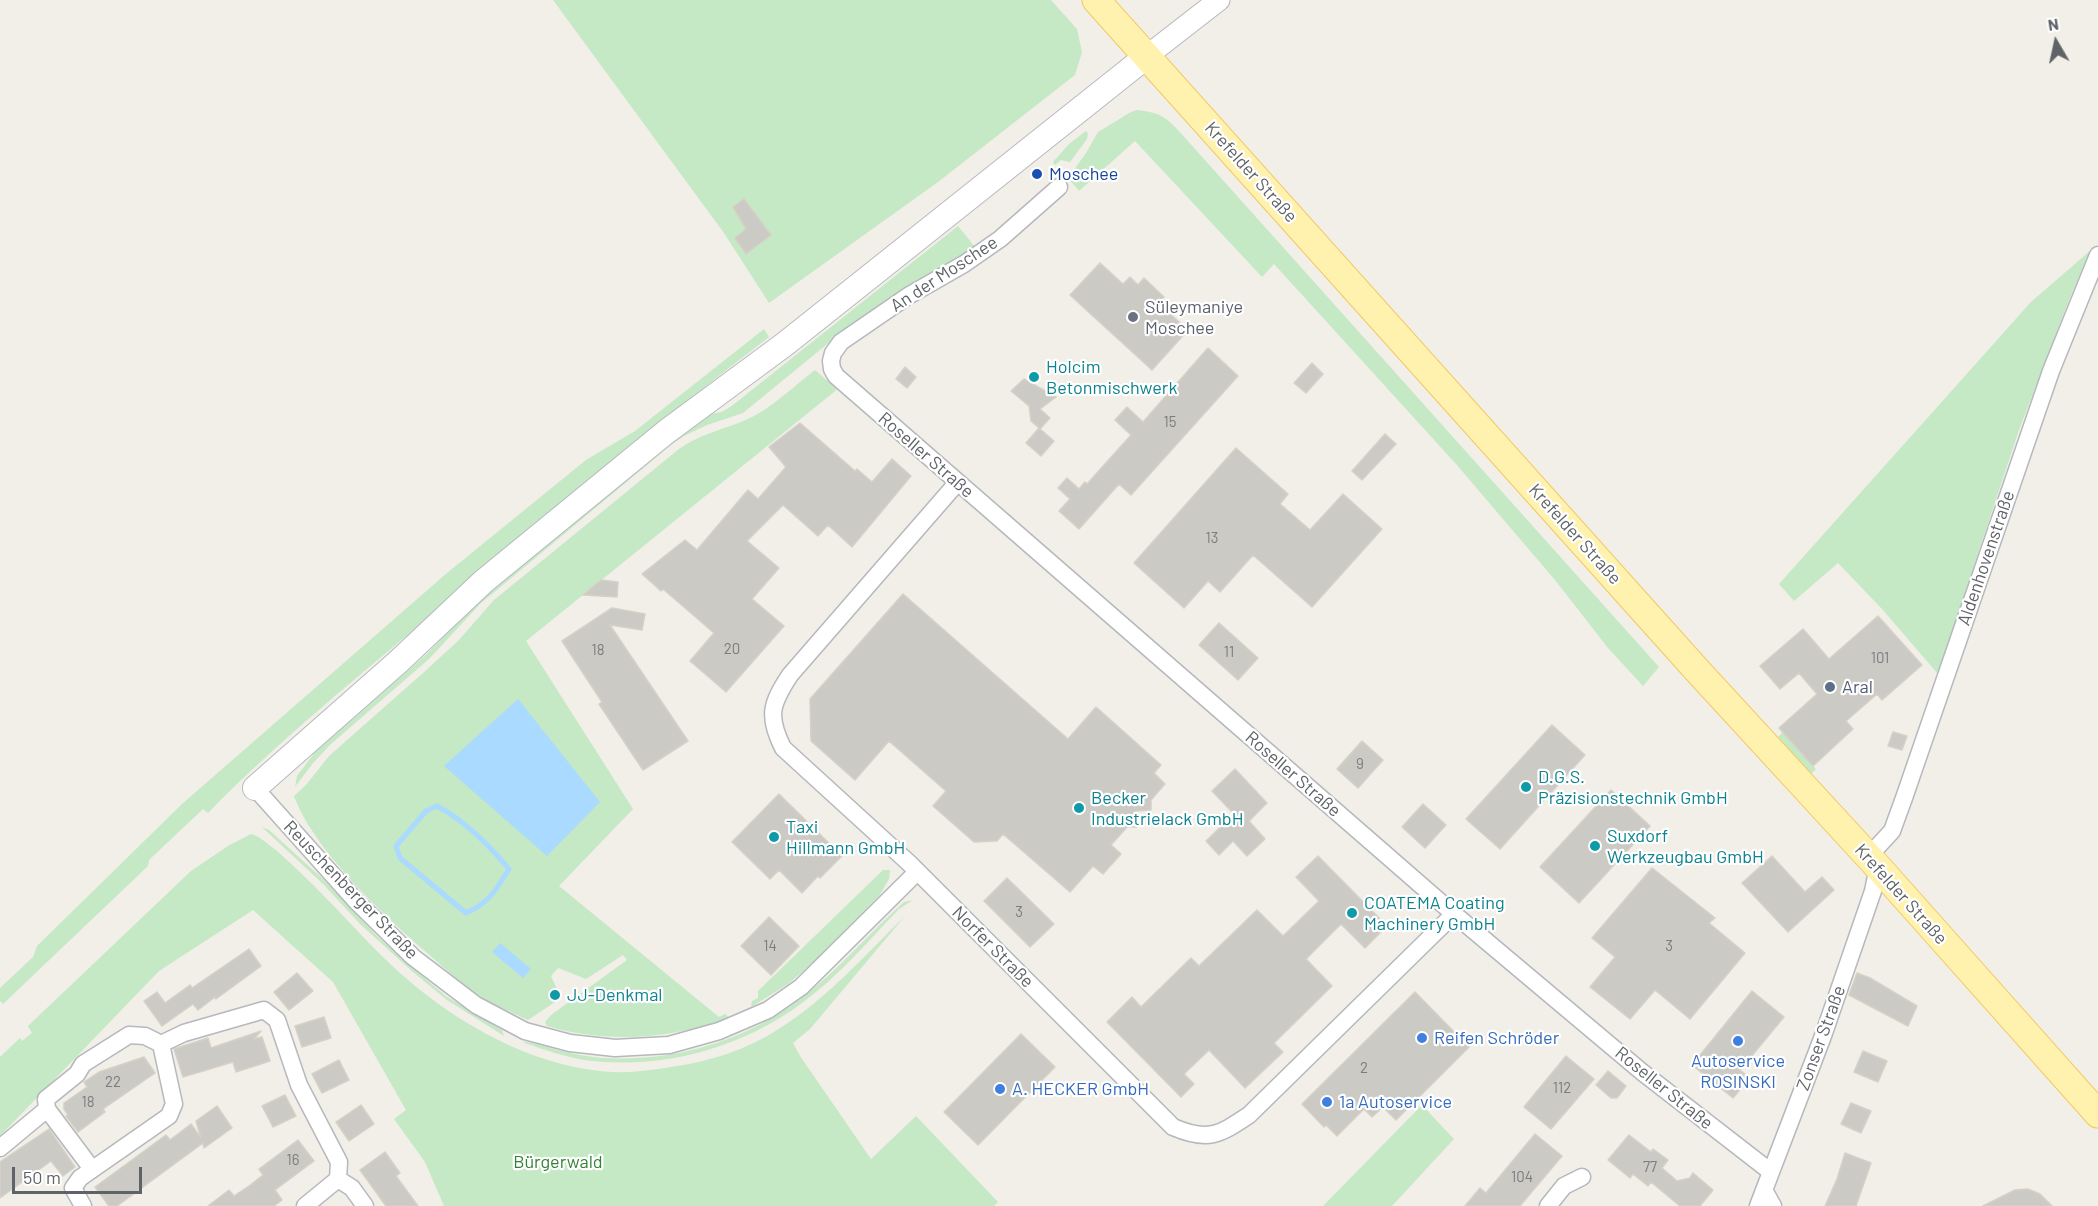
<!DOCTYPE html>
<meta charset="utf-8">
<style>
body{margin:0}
#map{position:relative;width:2098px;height:1206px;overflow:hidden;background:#f1efe8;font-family:Barlow,sans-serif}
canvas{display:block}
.north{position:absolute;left:2026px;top:12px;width:60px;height:60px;-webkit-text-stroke:4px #fff;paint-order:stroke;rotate:351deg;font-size:16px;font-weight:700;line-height:24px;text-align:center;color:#5f6368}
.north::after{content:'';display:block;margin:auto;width:21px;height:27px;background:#5f6368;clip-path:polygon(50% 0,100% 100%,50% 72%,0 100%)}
.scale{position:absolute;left:12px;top:1167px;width:130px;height:27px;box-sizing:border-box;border:3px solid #5f6368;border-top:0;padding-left:8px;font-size:18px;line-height:21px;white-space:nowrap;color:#5f6368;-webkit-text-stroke:4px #fff;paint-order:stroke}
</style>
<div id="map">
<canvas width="2098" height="1206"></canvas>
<div class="north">N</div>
<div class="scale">50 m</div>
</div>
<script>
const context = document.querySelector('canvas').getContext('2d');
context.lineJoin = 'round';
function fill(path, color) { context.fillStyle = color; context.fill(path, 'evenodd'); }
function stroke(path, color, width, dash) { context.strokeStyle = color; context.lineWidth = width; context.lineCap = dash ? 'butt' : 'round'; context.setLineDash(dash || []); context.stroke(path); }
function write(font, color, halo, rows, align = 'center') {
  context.font = font + ' Barlow,sans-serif'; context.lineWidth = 4.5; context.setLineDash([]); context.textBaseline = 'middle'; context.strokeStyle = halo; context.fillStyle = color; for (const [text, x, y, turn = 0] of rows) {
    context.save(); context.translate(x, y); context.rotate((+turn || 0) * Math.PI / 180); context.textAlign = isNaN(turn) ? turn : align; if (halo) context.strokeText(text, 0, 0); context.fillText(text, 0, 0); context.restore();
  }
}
fill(new Path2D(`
 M 553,0 L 1051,0 L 1077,29 L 1082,52 L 1075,75 L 938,182 L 769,303 L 724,233 Z
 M 1137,110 C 1158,113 1163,114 1178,130 L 1659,667 L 1643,686 L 1608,648 L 1555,580 L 1456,464 L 1274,264 L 1262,277 L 1135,141 L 1079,191 L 1068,178 L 1086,153 L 1098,132 L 1131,112 Z
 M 1086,131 L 1088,134 L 1087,139 L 1070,162 L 1061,160 L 1055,165 L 1053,162 L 1069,144 Z
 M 958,226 L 975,247 L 848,327 L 743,413 L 707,425 L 684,436 L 671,445 L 480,604 L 429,659 L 331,744 L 313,763 L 295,787 L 297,776 L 316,751 L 427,654 L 483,596 L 688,426 L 710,414 L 722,412 L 733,405 Z
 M 2091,250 L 2069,300 L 2019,430 L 1938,674 L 1882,609 L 1838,563 L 1794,601 L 1779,584 L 2031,302 Z
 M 764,329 L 769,337 C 657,422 550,514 443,605 C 363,673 281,738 208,813 L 203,809 L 149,860 L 148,866 L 3,1004 L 0,1001 L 0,988 L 33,957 L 37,946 L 182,804 L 447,573 L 586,460 L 635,431 Z
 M 815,370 L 837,389 L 834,392 L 526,641 L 633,809 L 559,886 L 719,1017 L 725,1014 L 730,1018 C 669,1039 609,1044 547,1026 L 545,1022 L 551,1015 L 627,960 L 623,955 L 586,979 L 558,968 L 551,976 L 561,998 L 528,1020 C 514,1013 497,1007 483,998 C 463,985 444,968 426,952 C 382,914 314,850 294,796 L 306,785 L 329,756 L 423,673 L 458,641 L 494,600 L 679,449 C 705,431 726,430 752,417 C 772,407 797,384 815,370 Z
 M 1783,732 L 1816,769 L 1811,774 L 1778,737 Z
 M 262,827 L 269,830 L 323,879 L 377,936 L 416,971 L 447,997 L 502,1030 L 504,1036 L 447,1000 L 413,972 L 360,924 L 323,884 Z
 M 251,834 C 273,839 350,923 370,944 C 432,1009 521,1067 613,1072 C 632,1073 652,1070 671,1067 C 708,1062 746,1050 777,1030 C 826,1000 865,955 905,916 L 810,1029 L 793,1043 L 800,1056 L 871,1159 L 916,1116 L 998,1202 L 994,1206 L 444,1206 L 425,1162 L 394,1119 L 406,1110 L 333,982 L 253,910 L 159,971 L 0,1136 L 0,1057 L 20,1038 L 22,1041 L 32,1033 L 28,1026 L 191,871 L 228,846 Z
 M 883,870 L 890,870 L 889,879 L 879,896 L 816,960 L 788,984 L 751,1007 L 752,1001 L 758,998 L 758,991 Z
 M 913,900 L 899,909 C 871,938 843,971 811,996 C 750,1045 671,1069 592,1061 C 568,1058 545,1050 522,1042 C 537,1042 551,1049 566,1052 C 578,1055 591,1057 602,1058 C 674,1062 743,1042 800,999 C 838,971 869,933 904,902 Z
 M 1422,1105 L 1454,1139 L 1392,1206 L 1323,1206 Z`), '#c5e8c5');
fill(new Path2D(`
 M 518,699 L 600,802 L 547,856 L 444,766 Z
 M 500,943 L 531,969 L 523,978 L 492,952 Z`), '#aadaff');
stroke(new Path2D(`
 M 437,806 C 465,821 489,845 509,869 C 496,890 489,903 466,913 L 400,858 L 396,846 L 426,811 Z`), '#aadaff', 5);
const building = new Path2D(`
 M 744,199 L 771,235 L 746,254 L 735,238 L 746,229 L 733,207 Z
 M 1100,263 L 1123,284 L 1130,277 L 1138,285 L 1144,278 L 1164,297 L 1158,303 L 1188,330 L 1152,370 L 1070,295 Z
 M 1208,348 L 1238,376 L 1131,495 L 1119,484 L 1079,529 L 1059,511 L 1070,499 L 1058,488 L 1067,478 L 1079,489 L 1085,482 L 1087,484 L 1131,435 L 1115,420 L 1127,407 L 1143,422 Z
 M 1312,363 L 1323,374 L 1306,393 L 1294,383 Z
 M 905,367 L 916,377 L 907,388 L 896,379 Z
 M 1024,379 L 1056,397 L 1040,409 L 1050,418 L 1040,429 L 1054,441 L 1041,456 L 1026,443 L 1039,428 L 1031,421 L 1029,406 L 1011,391 Z
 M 800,423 L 855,471 L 857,469 L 872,482 L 892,459 L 911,476 L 852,547 L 828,525 L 818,536 L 783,505 L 747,541 L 779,568 L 752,599 L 784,626 L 726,692 L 690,661 L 714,633 L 663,589 L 661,591 L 642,574 L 685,540 L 697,550 L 748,490 L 758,499 L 786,467 L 769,447 Z
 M 1385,434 L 1396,444 L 1362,480 L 1352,471 Z
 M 1236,448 L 1288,494 L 1280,504 L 1310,530 L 1343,494 L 1382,529 L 1312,607 L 1253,555 L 1220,592 L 1208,581 L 1184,608 L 1134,563 Z
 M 601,580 L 618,582 L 617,597 L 583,595 Z
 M 903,594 L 1068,739 L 1096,707 L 1161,765 L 1154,773 L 1165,784 L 1151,800 L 1151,810 L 1136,811 L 1137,827 L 1127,827 L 1111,845 L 1121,854 L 1103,874 L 1093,866 L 1070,892 L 1003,834 L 997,841 L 974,842 L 933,806 L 946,791 L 889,741 L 855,780 L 811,741 L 810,699 Z
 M 612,608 L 645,614 L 642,630 L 610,625 L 688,741 L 643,770 L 599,704 L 602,702 L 562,641 Z
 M 1878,616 L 1922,665 L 1882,700 L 1877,694 L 1846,721 L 1853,729 L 1813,766 L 1779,728 L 1817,694 L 1799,673 L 1780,689 L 1760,666 L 1803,629 L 1829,659 Z
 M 1219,623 L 1258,658 L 1238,680 L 1199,645 Z
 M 1552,725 L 1585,755 L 1500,849 L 1466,819 Z
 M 1893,732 L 1907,736 L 1902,750 L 1888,746 Z
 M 1362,741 L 1383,760 L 1358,788 L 1337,769 Z
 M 1235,769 L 1267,803 L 1249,821 L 1265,839 L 1247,856 L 1233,841 L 1219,855 L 1206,841 L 1234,814 L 1212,791 Z
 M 1611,790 L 1650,826 L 1579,903 L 1540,867 Z
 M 779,794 L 842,856 L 820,878 L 818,876 L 802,893 L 779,870 L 770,879 L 732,842 Z
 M 1423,804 L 1446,825 L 1425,848 L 1402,827 Z
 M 1318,856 L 1387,926 L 1365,948 L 1341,924 L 1306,959 L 1332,986 L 1274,1043 L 1283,1052 L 1245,1088 L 1209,1050 L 1184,1074 L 1194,1084 L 1181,1097 L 1107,1022 L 1132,997 L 1141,1007 L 1191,958 L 1199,966 L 1257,910 L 1283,936 L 1319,901 L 1296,877 Z
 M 1772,856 L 1805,892 L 1822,877 L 1834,890 L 1788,932 L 1742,883 Z
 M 1652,868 L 1715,918 L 1709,923 L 1745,953 L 1690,1019 L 1655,990 L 1630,1019 L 1590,987 L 1615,957 L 1592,938 Z
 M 1007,878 L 1054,924 L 1030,947 L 984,901 Z
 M 769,917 L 799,946 L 771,975 L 741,946 Z
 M 249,949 L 261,966 L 216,999 L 215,997 L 198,1010 L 193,1004 L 162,1026 L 144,1001 L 157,992 L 165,1003 L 190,985 L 192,988 Z
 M 297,973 L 313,991 L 289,1010 L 274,992 Z
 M 1857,973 L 1870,978 L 1917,1006 L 1908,1026 L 1849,995 Z
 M 1752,991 L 1784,1017 L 1740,1070 L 1750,1078 L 1733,1098 L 1692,1065 Z
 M 1415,992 L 1469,1047 L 1396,1120 L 1383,1107 L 1372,1117 L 1364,1109 L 1337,1136 L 1326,1125 L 1324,1127 L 1302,1104 Z
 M 324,1017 L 331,1038 L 302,1047 L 295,1026 Z
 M 261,1031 L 254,1039 L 262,1037 L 270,1061 L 236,1072 L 233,1062 L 183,1077 L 174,1049 L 208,1038 L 211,1048 Z
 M 1021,1034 L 1055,1067 L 978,1145 L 944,1112 Z
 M 1863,1051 L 1887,1061 L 1878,1082 L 1854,1072 Z
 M 1566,1056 L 1594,1079 L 1551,1129 L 1524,1107 Z
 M 144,1057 L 155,1073 L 103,1109 L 105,1112 L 78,1132 L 66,1116 L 68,1115 L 64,1109 L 64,1103 L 87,1087 L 84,1082 L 99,1072 Z
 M 339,1060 L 349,1080 L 322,1093 L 312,1074 Z
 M 1608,1071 L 1626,1086 L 1617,1098 L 1611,1098 L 1596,1085 Z
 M 285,1095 L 296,1116 L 273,1127 L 262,1106 Z
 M 1851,1103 L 1871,1111 L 1861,1133 L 1841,1124 Z
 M 361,1105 L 374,1124 L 349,1141 L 336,1122 Z
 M 217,1106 L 232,1128 L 204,1148 L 203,1143 L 117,1206 L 109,1206 L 95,1187 L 166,1135 L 170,1140 L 191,1124 L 201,1138 L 196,1121 Z
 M 49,1129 L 75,1167 L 63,1176 L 51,1161 L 0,1198 L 0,1162 Z
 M 1535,1134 L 1562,1156 L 1520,1206 L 1465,1206 L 1480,1188 L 1486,1193 Z
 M 1629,1135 L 1651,1152 L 1653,1149 L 1668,1160 L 1662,1168 L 1677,1181 L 1690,1178 L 1693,1173 L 1713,1190 L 1700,1206 L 1680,1206 L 1651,1182 L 1648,1186 L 1633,1174 L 1630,1178 L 1608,1160 Z
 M 298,1140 L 314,1161 L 275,1190 L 282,1200 L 274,1206 L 208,1206 L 229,1190 L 234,1196 L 249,1186 L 263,1175 L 259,1169 Z
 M 385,1152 L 400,1173 L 396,1176 L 418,1206 L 386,1206 L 360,1170 Z
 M 1845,1153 L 1871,1163 L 1856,1206 L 1825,1206 L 1837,1179 Z
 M 2028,1189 L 2040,1194 L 2052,1206 L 1983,1206 L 2015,1190 Z`);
fill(building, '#cccac5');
stroke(building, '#d6d1c6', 1.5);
const minor = new Path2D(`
 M 1059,187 L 1000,239 L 964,264 L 908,296 L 841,342 L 833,353 L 831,361 L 832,369 L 836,376 L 1454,914 L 1642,1072 L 1771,1172
 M 957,483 L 790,675 C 771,704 767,716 783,748 L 909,863 L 1173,1127 C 1208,1142 1219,1135 1249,1115 L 1454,914
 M 255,788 L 355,900 L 413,957 L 476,1005 L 525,1031 L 570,1043 L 615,1048 L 669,1045 L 719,1031 L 768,1010 L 801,987 L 917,872
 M 1868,857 L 1892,831 L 1904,798 L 2051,371 L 2098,255
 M 0,1148 L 47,1109
 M 92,1169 L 47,1109 L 46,1099 L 77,1074 L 83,1064 L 129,1035 L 145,1036 L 161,1044
 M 1764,1190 L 1773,1206
 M 83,1206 L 73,1188 L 80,1178 L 169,1116 L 174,1104 L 161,1044 L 184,1033 L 264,1010 L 277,1020 L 299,1085 L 339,1162 L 338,1179
 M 305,1206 L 338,1179 L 352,1188 L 365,1206
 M 1548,1206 L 1564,1186 L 1582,1177
 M 1758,1206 L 1823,1036 L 1873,891 L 1878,867`);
const tertiary = new Path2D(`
 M 1147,56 L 1219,0`);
const secondary = new Path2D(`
 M 255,788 L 398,662 L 484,581 L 666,432 L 785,344 L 1147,56`);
const primary = new Path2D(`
 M 1096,0 L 1695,668 L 1878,867 L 2098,1114`);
stroke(minor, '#b5b8bc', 19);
stroke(tertiary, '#b5b8bc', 23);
stroke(secondary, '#b6babf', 26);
stroke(primary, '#f2c960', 29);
stroke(minor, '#fff', 16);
stroke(tertiary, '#fff', 21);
stroke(secondary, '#fff', 24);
stroke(primary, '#fff2af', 27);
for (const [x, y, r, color] of [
 [1037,174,6,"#1a4fb4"],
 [1133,317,6,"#6b7280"],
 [1034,377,6,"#0f9aa8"],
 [1830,687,6,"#5c6f8a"],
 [1526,787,6,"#0f9aa8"],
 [1079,808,6,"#0f9aa8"],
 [774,837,6,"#0f9aa8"],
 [1595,846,6,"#0f9aa8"],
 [1352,913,6,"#0f9aa8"],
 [555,995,6,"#0f9aa8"],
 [1422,1038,6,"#3f7fe0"],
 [1738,1041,6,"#3f7fe0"],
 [1000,1089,6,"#3f7fe0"],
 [1327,1102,6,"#3f7fe0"]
]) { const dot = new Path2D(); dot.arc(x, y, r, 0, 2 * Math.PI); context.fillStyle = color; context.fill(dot); stroke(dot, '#fff', 2); }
write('15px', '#7a7d7f', null, [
 ["15",1170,422],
 ["13",1212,538],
 ["20",732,649],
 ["18",598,650],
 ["11",1229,652],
 ["101",1880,658],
 ["9",1360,764],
 ["3",1019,912],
 ["14",770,946],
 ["3",1669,946],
 ["2",1364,1068],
 ["22",113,1082],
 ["112",1562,1088],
 ["18",88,1102],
 ["16",293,1160],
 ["77",1650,1167],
 ["104",1522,1177]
]);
write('18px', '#5f6368', '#fff', [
 ["Krefelder Straße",1251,172,48],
 ["An der Moschee",944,274,-33],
 ["Roseller Straße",926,455,41],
 ["Krefelder Straße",1575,534,48],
 ["Aldenhovenstraße",1986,558,-71],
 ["Roseller Straße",1293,774,41],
 ["Reuschenberger Straße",351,890,46],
 ["Krefelder Straße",1901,894,48],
 ["Norfer Straße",993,947,45],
 ["Zonser Straße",1821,1038,-70],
 ["Roseller Straße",1664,1088,39]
]);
write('18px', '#164399', '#fff', [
 ["Moschee",1049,174]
], 'left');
write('18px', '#5b616d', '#fff', [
 ["Süleymaniye",1145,307],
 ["Moschee",1145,328]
], 'left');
write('18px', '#0d838f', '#fff', [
 ["Holcim",1046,367],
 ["Betonmischwerk",1046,388],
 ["D.G.S.",1538,777],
 ["Präzisionstechnik GmbH",1538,798],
 ["Becker",1091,798],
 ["Industrielack GmbH",1091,819],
 ["Taxi",786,827],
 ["Hillmann GmbH",786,848],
 ["Suxdorf",1607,836],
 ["Werkzeugbau GmbH",1607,857],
 ["COATEMA Coating",1364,903],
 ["Machinery GmbH",1364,924],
 ["JJ-Denkmal",567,995]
], 'left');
write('18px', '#4e5e75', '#fff', [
 ["Aral",1842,687]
], 'left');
write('18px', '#366cbe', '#fff', [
 ["Reifen Schröder",1434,1038],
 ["Autoservice",1738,1061,"center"],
 ["ROSINSKI",1738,1082,"center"],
 ["A. HECKER GmbH",1012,1089],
 ["1a Autoservice",1339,1102]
], 'left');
write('18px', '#348238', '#fff', [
 ["Bürgerwald",558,1162]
]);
</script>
